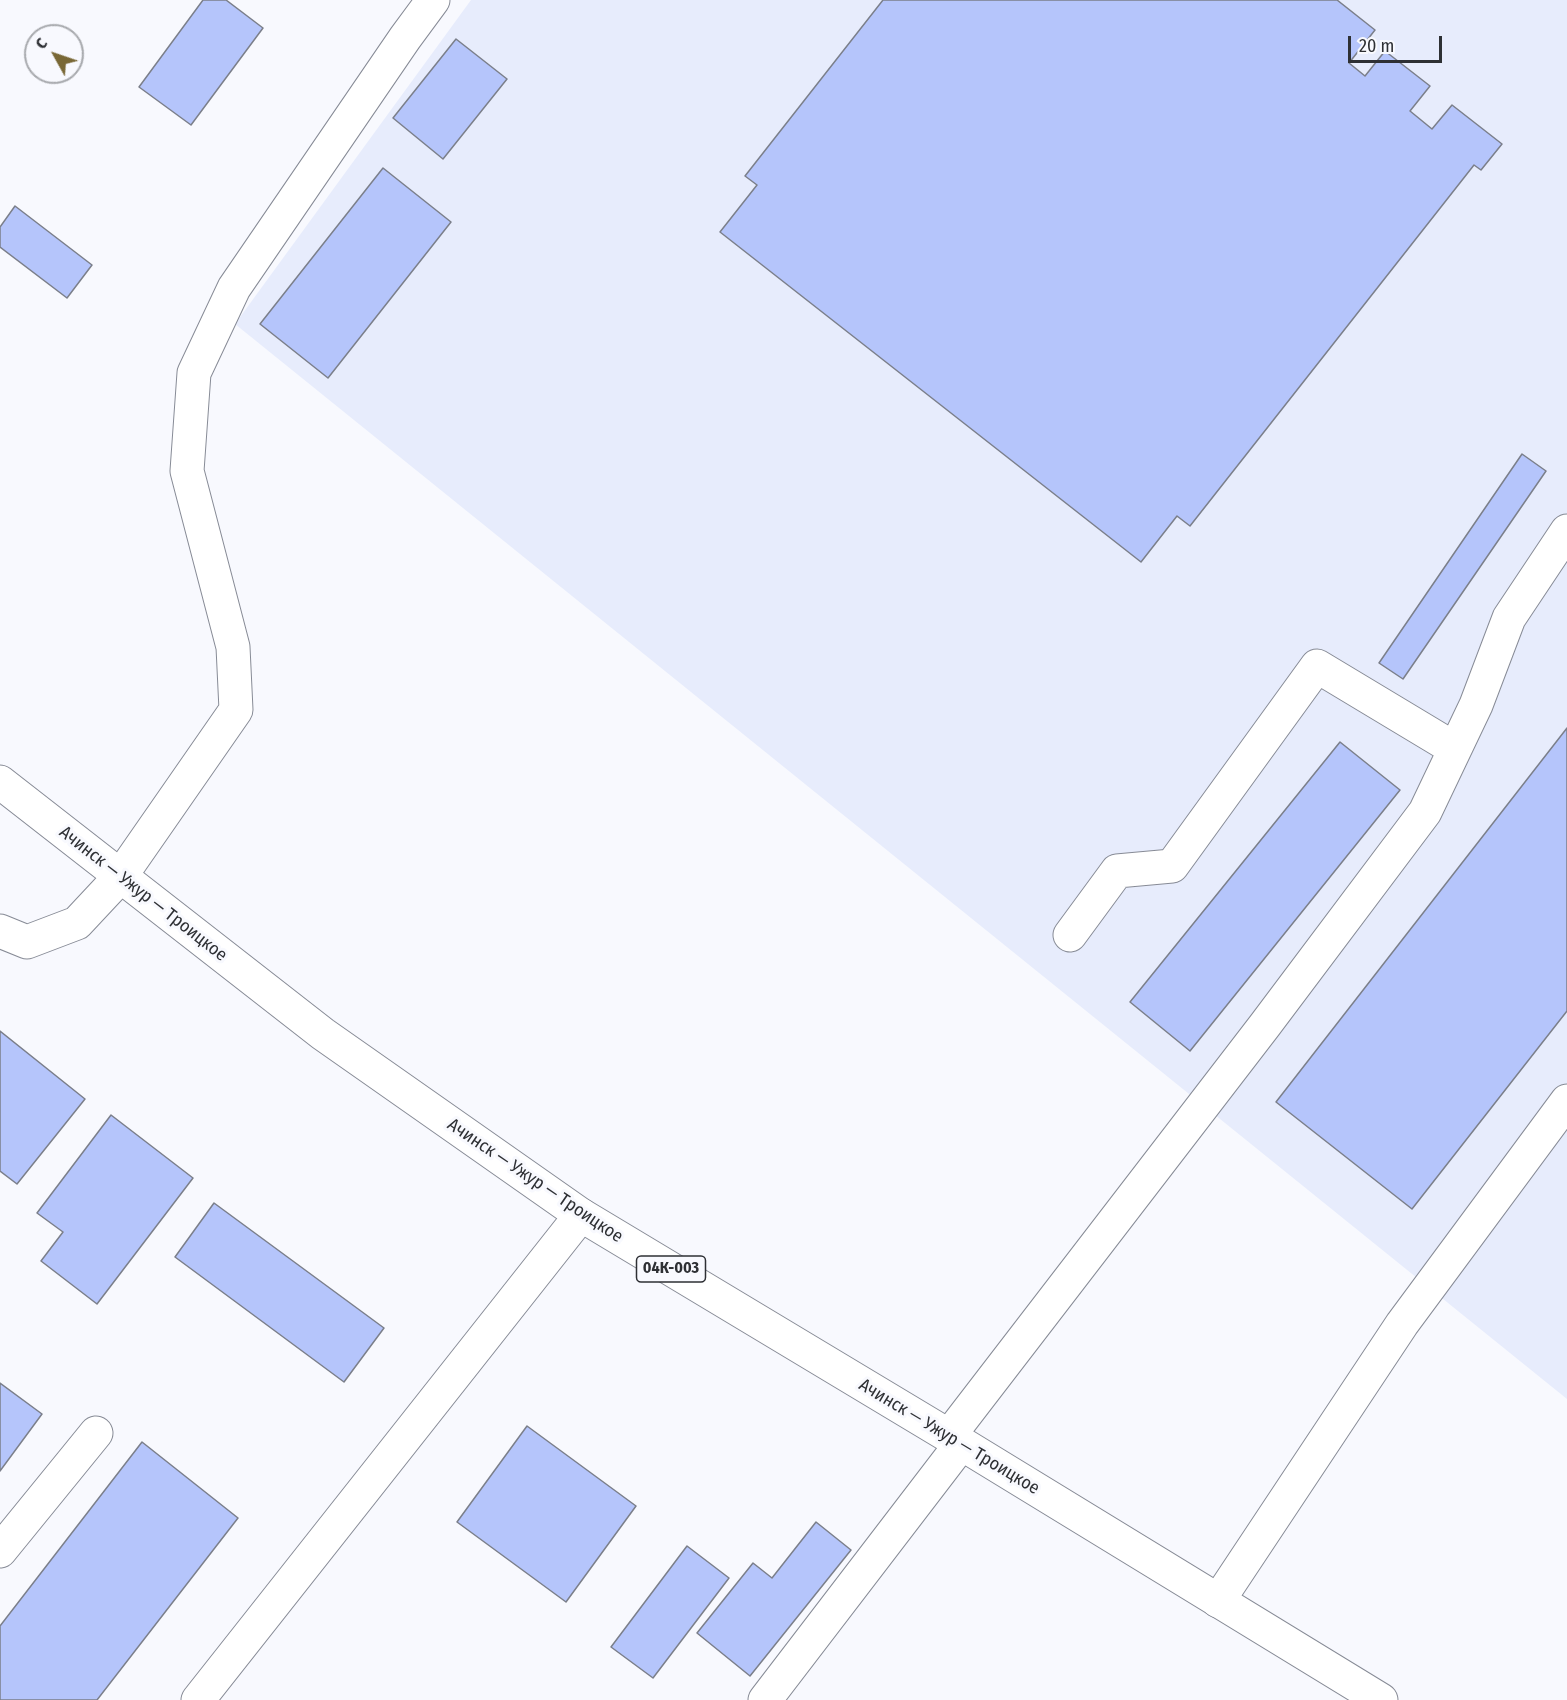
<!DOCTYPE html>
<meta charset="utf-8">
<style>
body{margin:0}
#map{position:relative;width:1567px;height:1700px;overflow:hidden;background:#f8f9fe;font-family:"Fira Sans Condensed",sans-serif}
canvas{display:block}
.north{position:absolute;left:24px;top:24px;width:60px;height:60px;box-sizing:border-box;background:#f8f9fe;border:2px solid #a7a9ad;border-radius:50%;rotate:310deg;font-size:16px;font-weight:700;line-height:24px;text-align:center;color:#2e3034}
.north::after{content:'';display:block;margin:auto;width:21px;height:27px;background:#796836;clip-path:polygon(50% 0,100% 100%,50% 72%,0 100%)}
.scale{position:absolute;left:1348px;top:36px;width:94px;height:27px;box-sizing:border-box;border:3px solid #2e3034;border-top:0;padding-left:8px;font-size:18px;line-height:21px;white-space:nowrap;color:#2e3034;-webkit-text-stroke:4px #f8f9fe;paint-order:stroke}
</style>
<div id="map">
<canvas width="1567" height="1700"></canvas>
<div class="north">С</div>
<div class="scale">20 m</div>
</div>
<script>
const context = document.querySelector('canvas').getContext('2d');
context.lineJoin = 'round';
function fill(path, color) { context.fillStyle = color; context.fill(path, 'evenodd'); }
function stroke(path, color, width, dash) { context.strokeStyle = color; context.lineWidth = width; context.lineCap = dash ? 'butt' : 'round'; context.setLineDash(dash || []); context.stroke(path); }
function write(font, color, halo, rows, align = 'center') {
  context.font = font + ' "Fira Sans Condensed",sans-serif'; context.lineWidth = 6; context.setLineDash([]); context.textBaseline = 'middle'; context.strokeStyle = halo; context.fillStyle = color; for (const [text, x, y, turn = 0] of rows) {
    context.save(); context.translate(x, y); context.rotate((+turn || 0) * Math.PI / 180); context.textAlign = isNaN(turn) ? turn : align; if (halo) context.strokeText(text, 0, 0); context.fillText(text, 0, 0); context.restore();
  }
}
fill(new Path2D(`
 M 471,0 L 1567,0 L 1567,1399 L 235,324 Z`), '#e7ecfc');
const building = new Path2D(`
 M 203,0 L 226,0 L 263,28 L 191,125 L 139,87 Z
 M 883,0 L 1337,0 L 1375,30 L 1349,63 L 1365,76 L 1385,51 L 1430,86 L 1410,111 L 1432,129 L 1452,105 L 1502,144 L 1481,170 L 1474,165 L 1190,526 L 1177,516 L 1141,562 L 720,232 L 757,185 L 745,176 Z
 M 456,39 L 507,79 L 443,159 L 393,118 Z
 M 383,168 L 451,222 L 328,378 L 260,324 Z
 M 15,206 L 92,265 L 67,298 L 0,247 L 0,227 Z
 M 1522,454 L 1546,471 L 1403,679 L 1379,663 Z
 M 1567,728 L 1567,1011 L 1412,1209 L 1276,1102 Z
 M 1340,742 L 1400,790 L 1190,1051 L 1130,1002 Z
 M 0,1031 L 85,1099 L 17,1184 L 0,1171 Z
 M 111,1115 L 193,1178 L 97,1304 L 41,1261 L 63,1232 L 37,1213 Z
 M 214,1203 L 384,1328 L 344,1382 L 175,1257 Z
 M 0,1383 L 42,1414 L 0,1471 Z
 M 527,1426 L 636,1506 L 566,1602 L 457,1522 Z
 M 142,1442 L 238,1518 L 97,1700 L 0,1700 L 0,1626 Z
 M 816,1522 L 851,1550 L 750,1676 L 697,1633 L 753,1563 L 772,1578 Z
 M 687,1546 L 729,1578 L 653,1678 L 611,1647 Z`);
fill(building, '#b5c5fb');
stroke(building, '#7b7f8a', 1.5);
const minor = new Path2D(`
 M 0,931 L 27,942 L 77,923 L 120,877 L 236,710 L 233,647 L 187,471 L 194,373 L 234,288 L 405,38 L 433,0
 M 1070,935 L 1117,871 L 1172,866 L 1317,666 L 1455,749
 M 949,1436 L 1265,1025 L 1425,812 L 1476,705 L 1509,618 L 1567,531
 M 0,1551 L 96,1433
 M 1218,1601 L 1402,1324 L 1567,1101
 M 198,1700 L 581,1215
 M 765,1700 L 961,1444`);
const major = new Path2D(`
 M 0,782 L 323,1034 L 581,1215 L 949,1436 L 1381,1700`);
stroke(minor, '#878b96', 35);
stroke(major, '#878b96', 35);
stroke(minor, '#fff', 33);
stroke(major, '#fff', 33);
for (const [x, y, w] of [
 [671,1269,69]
]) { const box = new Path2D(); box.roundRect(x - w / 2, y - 13, w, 26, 4.5); context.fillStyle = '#f8f9fe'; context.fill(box); stroke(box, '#2e3034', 1.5); }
write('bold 16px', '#2e3034', null, [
 ["04К-003",671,1269]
]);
write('18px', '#2e3034', '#f8f9fe', [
 ["Ачинск — Ужур — Троицкое",143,894,38],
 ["Ачинск — Ужур — Троицкое",535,1181,34],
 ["Ачинск — Ужур — Троицкое",949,1437,31]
]);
</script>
